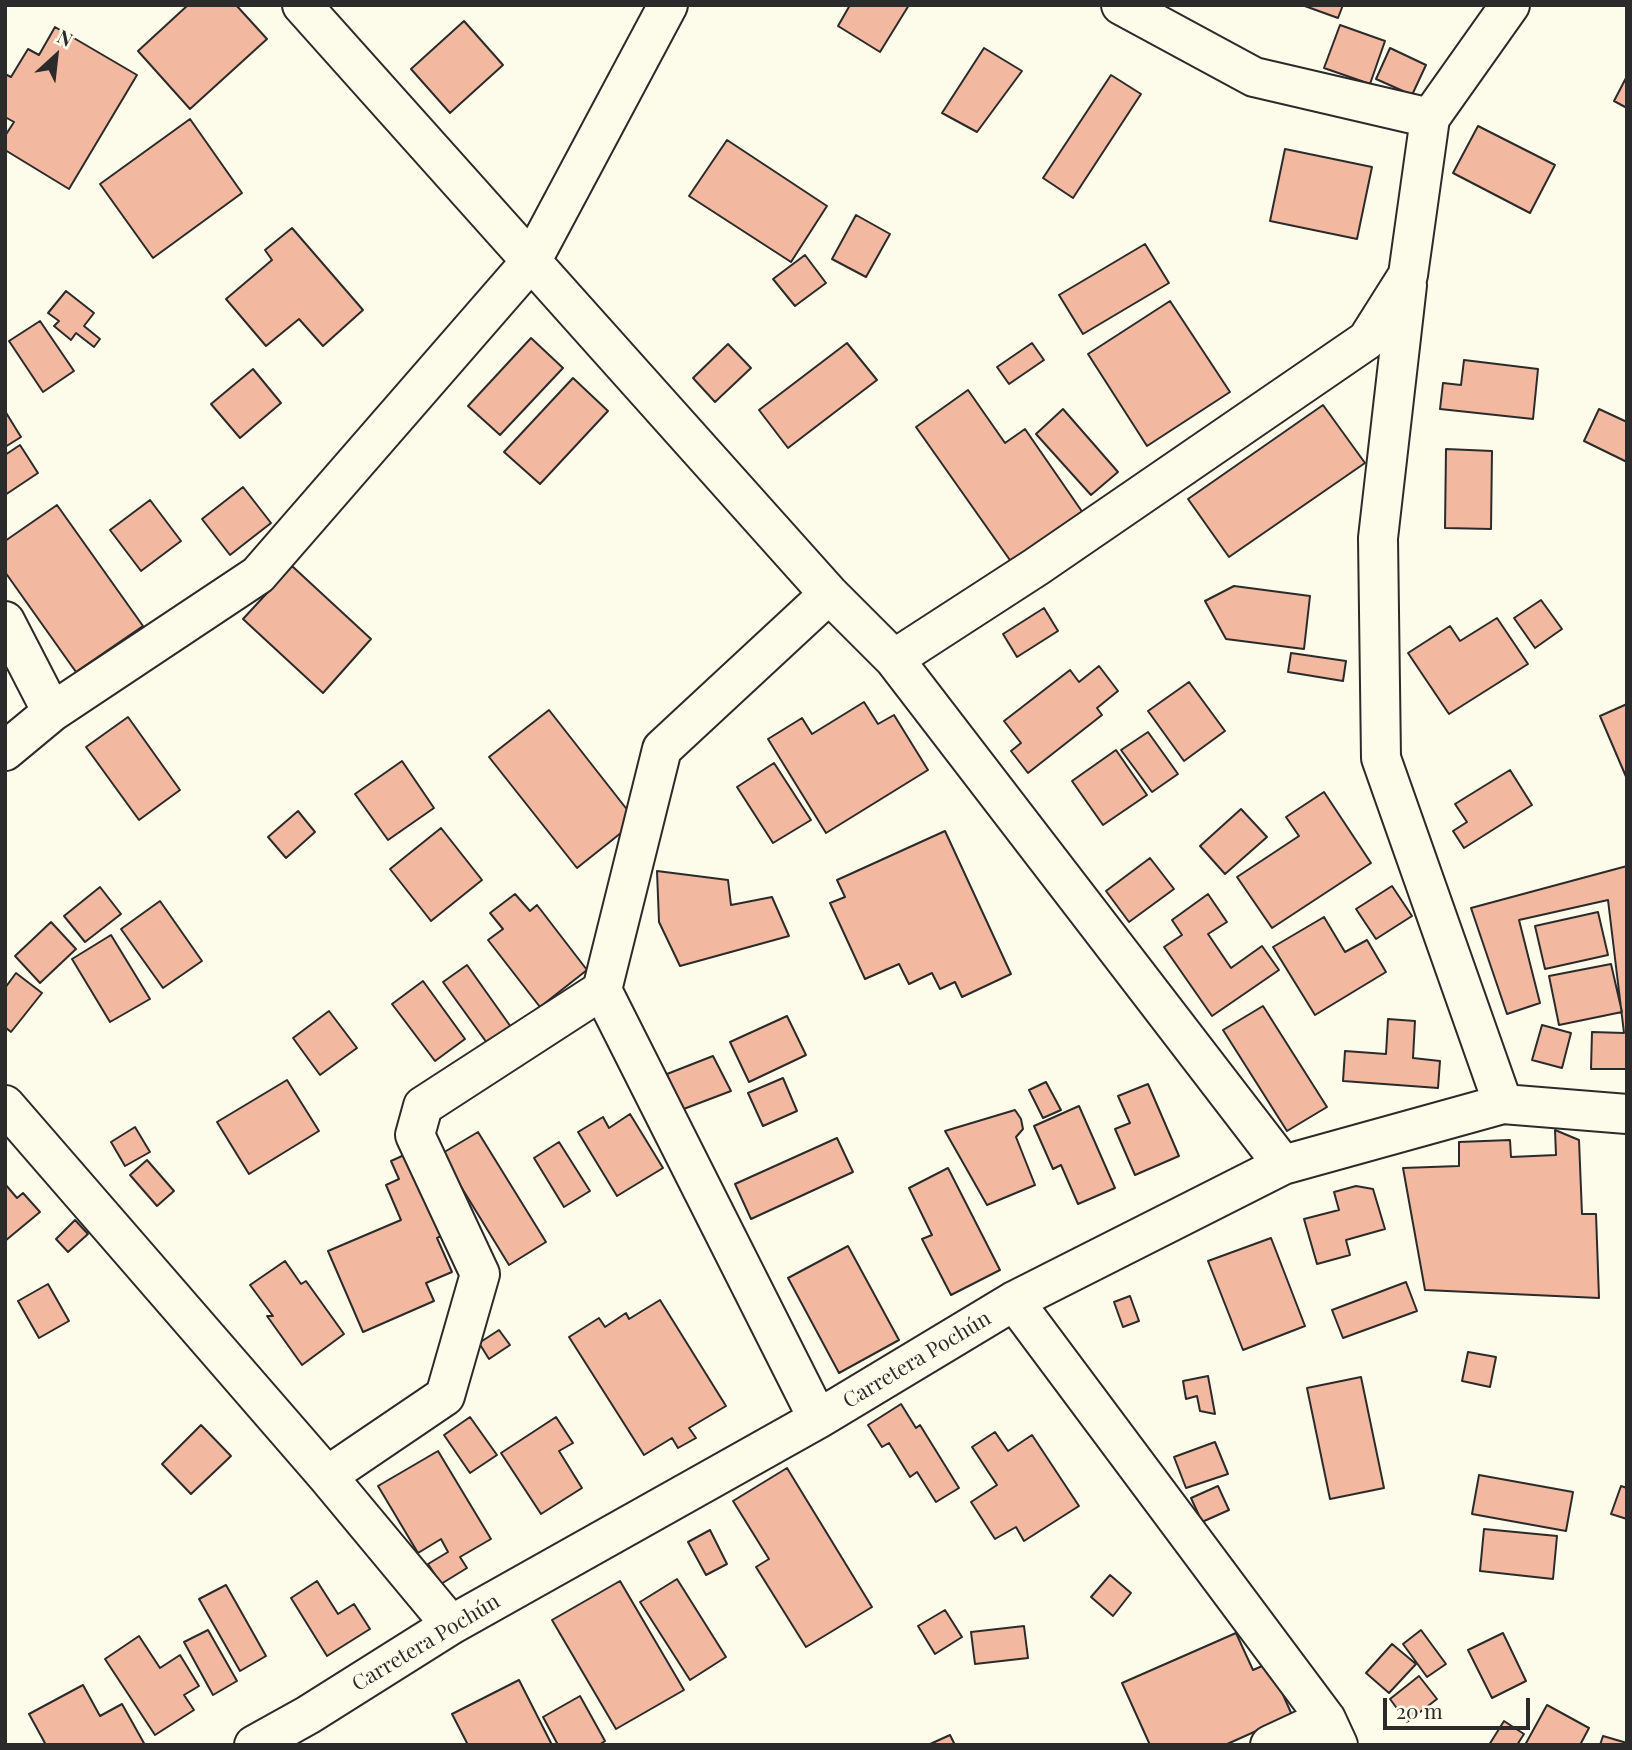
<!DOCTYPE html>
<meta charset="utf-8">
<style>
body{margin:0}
#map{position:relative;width:1632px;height:1750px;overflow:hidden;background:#fdfbea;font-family:"Playfair Display",serif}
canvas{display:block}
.frame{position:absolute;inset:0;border:7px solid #2b2b2b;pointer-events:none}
.north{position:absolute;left:21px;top:21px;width:70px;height:70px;-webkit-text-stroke:5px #fdfbea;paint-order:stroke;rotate:27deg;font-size:19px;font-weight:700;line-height:28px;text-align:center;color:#2b2b2b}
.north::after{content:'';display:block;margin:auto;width:24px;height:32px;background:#2b2b2b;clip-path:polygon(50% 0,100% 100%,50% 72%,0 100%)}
.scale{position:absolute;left:1383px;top:1698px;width:147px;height:32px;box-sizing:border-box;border:4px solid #2b2b2b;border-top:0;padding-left:9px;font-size:21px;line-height:24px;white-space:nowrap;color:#2b2b2b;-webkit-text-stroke:5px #fdfbea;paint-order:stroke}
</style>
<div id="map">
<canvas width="1632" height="1750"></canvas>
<div class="frame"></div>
<div class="north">N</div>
<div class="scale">20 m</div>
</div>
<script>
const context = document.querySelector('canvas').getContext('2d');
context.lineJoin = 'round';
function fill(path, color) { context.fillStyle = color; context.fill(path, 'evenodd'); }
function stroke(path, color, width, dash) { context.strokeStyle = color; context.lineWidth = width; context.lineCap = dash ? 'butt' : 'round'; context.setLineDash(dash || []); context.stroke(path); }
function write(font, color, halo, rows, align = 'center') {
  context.font = font + ' "Playfair Display",serif'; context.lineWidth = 5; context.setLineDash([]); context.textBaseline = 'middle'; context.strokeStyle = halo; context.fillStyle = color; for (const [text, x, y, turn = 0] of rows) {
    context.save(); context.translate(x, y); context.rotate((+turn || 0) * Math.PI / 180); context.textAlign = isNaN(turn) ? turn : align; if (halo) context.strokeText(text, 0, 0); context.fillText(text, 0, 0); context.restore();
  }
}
const building = new Path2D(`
 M 188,5 L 236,5 L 267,39 L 190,109 L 138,51 Z
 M 850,5 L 909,5 L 880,52 L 838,26 Z
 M 1302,5 L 1343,5 L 1338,18 Z
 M 464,21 L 503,65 L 450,113 L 411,69 Z
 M 1340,25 L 1385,41 L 1370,84 L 1324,68 Z
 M 55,27 L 137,75 L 69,189 L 5,150 L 5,136 L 14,122 L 5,117 L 5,74 L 11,77 L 28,49 L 39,55 Z
 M 984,48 L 1022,71 L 977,132 L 942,113 Z
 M 1390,48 L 1426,65 L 1412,95 L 1376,79 Z
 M 1111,75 L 1141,94 L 1073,198 L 1043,178 Z
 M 1627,76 L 1627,108 L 1614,101 Z
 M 190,119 L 242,193 L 153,258 L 100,184 Z
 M 1478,126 L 1555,165 L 1530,213 L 1453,173 Z
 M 727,140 L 827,206 L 791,262 L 689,196 Z
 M 1285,149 L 1372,167 L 1357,239 L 1270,221 Z
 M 856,215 L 890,234 L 866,277 L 832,259 Z
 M 292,228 L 363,310 L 323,346 L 299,319 L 266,346 L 226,299 L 272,260 L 265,250 Z
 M 1145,244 L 1169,283 L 1083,334 L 1059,295 Z
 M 805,255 L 826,283 L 795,306 L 773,279 Z
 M 66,291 L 94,313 L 84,326 L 100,339 L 94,347 L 76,333 L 71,340 L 54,326 L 59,321 L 48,313 Z
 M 1170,301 L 1230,392 L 1147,446 L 1088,354 Z
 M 40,321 L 74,371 L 43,392 L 9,341 Z
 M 531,338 L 563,368 L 500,435 L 468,406 Z
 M 847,343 L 877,380 L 788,448 L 759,410 Z
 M 1032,343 L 1044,360 L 1009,384 L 997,367 Z
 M 728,344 L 751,368 L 715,402 L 693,378 Z
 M 1464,360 L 1538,369 L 1533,419 L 1440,409 L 1443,383 L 1461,385 Z
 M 253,369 L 281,403 L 240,438 L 211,404 Z
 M 573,378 L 608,411 L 540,484 L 504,452 Z
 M 968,390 L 1005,443 L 1025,429 L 1083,513 L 1012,563 L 916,427 Z
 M 1323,405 L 1365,463 L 1229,557 L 1188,499 Z
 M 1063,409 L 1118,472 L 1091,495 L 1036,434 Z
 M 1599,409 L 1627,422 L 1627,462 L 1584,441 Z
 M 5,411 L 21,437 L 5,447 Z
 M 20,445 L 38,473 L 5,495 L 5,455 Z
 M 1446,449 L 1492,451 L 1491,529 L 1445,528 Z
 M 243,487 L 271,523 L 230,555 L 202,519 Z
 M 150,500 L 181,541 L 141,571 L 110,530 Z
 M 57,505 L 143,626 L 76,672 L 5,572 L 5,541 Z
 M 292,566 L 371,639 L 323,693 L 243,619 Z
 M 1234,586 L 1310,596 L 1304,649 L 1226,639 L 1205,601 Z
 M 1541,600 L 1562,629 L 1535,648 L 1514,618 Z
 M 1044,608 L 1058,631 L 1017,657 L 1003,634 Z
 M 1497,618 L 1528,664 L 1449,714 L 1408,653 L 1450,626 L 1460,641 Z
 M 1291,653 L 1346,661 L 1343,681 L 1288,672 Z
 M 1099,666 L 1118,691 L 1097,708 L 1102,715 L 1028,773 L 1011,751 L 1021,743 L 1004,721 L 1070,670 L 1079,682 Z
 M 1189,682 L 1225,731 L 1184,761 L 1148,711 Z
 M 864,702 L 878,724 L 894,715 L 928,770 L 826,833 L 768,739 L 802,718 L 812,734 Z
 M 1627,704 L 1627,779 L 1600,716 Z
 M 549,710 L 636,821 L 577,868 L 489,757 Z
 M 128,717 L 180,790 L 139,820 L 86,747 Z
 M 1148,732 L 1178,774 L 1152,792 L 1121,750 Z
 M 1116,750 L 1147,795 L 1103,825 L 1072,781 Z
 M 402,761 L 434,808 L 388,840 L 355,794 Z
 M 774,763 L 811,820 L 773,843 L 737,787 Z
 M 1510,770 L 1532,805 L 1464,848 L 1453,831 L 1467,822 L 1455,804 Z
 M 1324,792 L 1371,863 L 1272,928 L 1237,877 L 1299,836 L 1286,817 Z
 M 1241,809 L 1267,837 L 1225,874 L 1200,846 Z
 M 298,811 L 315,832 L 286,858 L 268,837 Z
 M 441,828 L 482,880 L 431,921 L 390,869 Z
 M 945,831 L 1011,974 L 962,997 L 955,982 L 940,989 L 932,973 L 909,984 L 899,964 L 865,979 L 830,903 L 845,897 L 837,880 Z
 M 1150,858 L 1174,889 L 1129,922 L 1106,891 Z
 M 1627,866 L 1627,1069 L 1591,1069 L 1592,1032 L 1624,1033 L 1608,900 L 1519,920 L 1540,1003 L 1507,1014 L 1471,908 Z
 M 657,871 L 728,880 L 731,905 L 772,897 L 789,936 L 680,966 L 659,922 Z
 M 1392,886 L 1412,916 L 1376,939 L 1356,909 Z
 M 100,887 L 121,914 L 85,942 L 64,916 Z
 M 515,894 L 530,911 L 537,905 L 587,970 L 540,1007 L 488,940 L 503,929 L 490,913 Z
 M 1208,894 L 1227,922 L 1208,934 L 1231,968 L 1262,946 L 1279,970 L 1212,1016 L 1164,947 L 1182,935 L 1172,920 Z
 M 160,901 L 202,961 L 163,988 L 121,929 Z
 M 1598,912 L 1608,955 L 1545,969 L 1535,926 Z
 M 1324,917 L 1345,952 L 1367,940 L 1386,972 L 1315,1015 L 1273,947 Z
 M 51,922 L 76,949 L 40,983 L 15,956 Z
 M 111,935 L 150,999 L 110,1022 L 72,959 Z
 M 1611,964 L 1622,1012 L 1559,1025 L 1549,976 Z
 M 467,965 L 511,1027 L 487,1043 L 443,982 Z
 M 16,973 L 42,993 L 11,1032 L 5,1027 L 5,988 Z
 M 423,981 L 465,1039 L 435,1061 L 392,1004 Z
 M 1263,1006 L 1327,1107 L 1287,1131 L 1223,1030 Z
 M 329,1011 L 357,1048 L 320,1075 L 293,1038 Z
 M 787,1016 L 806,1055 L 749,1082 L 730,1042 Z
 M 1388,1019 L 1415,1021 L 1413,1058 L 1440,1061 L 1438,1088 L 1343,1081 L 1345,1051 L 1386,1054 Z
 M 1542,1025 L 1571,1033 L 1562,1068 L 1532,1060 Z
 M 713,1056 L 731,1091 L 681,1110 L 667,1074 Z
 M 783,1078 L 797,1111 L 763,1126 L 748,1093 Z
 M 287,1080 L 319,1131 L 249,1174 L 217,1122 Z
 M 1046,1082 L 1061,1110 L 1043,1118 L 1029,1090 Z
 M 1148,1084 L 1179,1156 L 1135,1175 L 1115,1129 L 1130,1123 L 1118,1096 Z
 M 1079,1106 L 1115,1188 L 1078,1204 L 1061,1165 L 1053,1169 L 1034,1126 Z
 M 1015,1110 L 1021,1119 L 1023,1129 L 1016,1137 L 1035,1185 L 987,1205 L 945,1131 Z
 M 630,1114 L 663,1168 L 617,1196 L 578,1132 L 603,1117 L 609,1128 Z
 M 135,1127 L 150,1152 L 125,1166 L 111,1142 Z
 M 1555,1130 L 1579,1140 L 1582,1214 L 1596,1214 L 1599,1298 L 1425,1290 L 1403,1168 L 1459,1166 L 1459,1142 L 1510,1140 L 1511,1157 L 1556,1155 Z
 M 478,1132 L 546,1242 L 509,1265 L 441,1154 Z
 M 837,1138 L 853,1172 L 751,1219 L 735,1184 Z
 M 559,1142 L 590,1191 L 564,1207 L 534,1158 Z
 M 413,1151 L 448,1233 L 437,1238 L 452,1272 L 426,1283 L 434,1301 L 363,1332 L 328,1251 L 401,1220 L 386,1185 L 399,1179 L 391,1161 Z
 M 147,1160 L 174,1191 L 157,1206 L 130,1175 Z
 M 948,1168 L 1000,1270 L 951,1295 L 922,1239 L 932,1235 L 909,1188 Z
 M 5,1184 L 17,1198 L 23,1193 L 40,1212 L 5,1241 Z
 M 1356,1186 L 1373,1189 L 1385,1229 L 1346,1240 L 1350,1255 L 1317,1264 L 1304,1219 L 1339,1210 L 1334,1192 Z
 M 75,1220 L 88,1234 L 68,1252 L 56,1239 Z
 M 1271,1238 L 1305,1326 L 1243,1350 L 1208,1261 Z
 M 848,1246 L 899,1340 L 839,1373 L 788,1278 Z
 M 285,1261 L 301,1284 L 306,1281 L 344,1334 L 302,1365 L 267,1316 L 273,1316 L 250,1285 Z
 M 1406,1282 L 1417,1311 L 1343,1338 L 1332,1310 Z
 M 48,1284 L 69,1321 L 39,1338 L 18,1301 Z
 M 1130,1296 L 1139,1321 L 1123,1327 L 1114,1302 Z
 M 660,1300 L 726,1406 L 689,1428 L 696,1438 L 678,1448 L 672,1438 L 644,1455 L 569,1337 L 599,1318 L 605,1327 L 626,1313 L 629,1319 Z
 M 499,1330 L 510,1345 L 489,1359 L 479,1343 Z
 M 1468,1352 L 1496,1357 L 1490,1387 L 1462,1381 Z
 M 1208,1376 L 1215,1414 L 1200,1411 L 1197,1396 L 1186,1399 L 1183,1381 Z
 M 1361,1377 L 1384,1488 L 1330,1499 L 1307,1388 Z
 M 901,1404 L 916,1428 L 920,1425 L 959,1488 L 936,1502 L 917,1472 L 910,1477 L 889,1443 L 882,1447 L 868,1425 Z
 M 470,1417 L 497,1455 L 470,1473 L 444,1435 Z
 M 556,1417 L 573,1443 L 559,1451 L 582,1488 L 541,1514 L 501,1453 Z
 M 201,1425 L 231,1456 L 191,1494 L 162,1464 Z
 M 995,1432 L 1008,1451 L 1032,1435 L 1079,1506 L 1024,1541 L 1016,1527 L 995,1539 L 971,1502 L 997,1485 L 972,1447 Z
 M 1215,1442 L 1228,1474 L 1186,1488 L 1174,1457 Z
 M 438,1451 L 491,1539 L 460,1557 L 467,1568 L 441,1584 L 428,1564 L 448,1552 L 441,1539 L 418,1553 L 378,1486 Z
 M 787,1468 L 872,1607 L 806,1647 L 756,1567 L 769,1559 L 733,1501 Z
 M 1479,1475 L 1573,1492 L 1566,1531 L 1472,1514 Z
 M 1218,1486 L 1229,1510 L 1202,1522 L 1191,1498 Z
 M 1621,1486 L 1627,1488 L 1627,1519 L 1611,1514 Z
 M 1484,1529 L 1557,1536 L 1553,1579 L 1480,1571 Z
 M 710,1530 L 727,1564 L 706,1575 L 688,1542 Z
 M 1110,1575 L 1131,1593 L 1113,1616 L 1091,1597 Z
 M 677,1579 L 726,1657 L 690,1680 L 640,1602 Z
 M 317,1581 L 338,1614 L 354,1604 L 370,1629 L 327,1656 L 291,1598 Z
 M 620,1581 L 684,1690 L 616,1729 L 552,1620 Z
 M 226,1585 L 266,1656 L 240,1671 L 199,1599 Z
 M 945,1610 L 962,1637 L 935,1654 L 918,1626 Z
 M 1024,1626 L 1028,1658 L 975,1664 L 971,1632 Z
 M 208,1630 L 237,1681 L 213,1695 L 184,1642 Z
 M 1421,1630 L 1446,1664 L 1427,1677 L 1403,1644 Z
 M 1236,1633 L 1253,1670 L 1269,1663 L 1292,1715 L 1225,1745 L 1150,1745 L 1122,1683 Z
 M 1503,1633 L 1526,1681 L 1492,1698 L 1468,1650 Z
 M 139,1636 L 160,1668 L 180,1655 L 199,1686 L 184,1695 L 194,1710 L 155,1735 L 105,1659 Z
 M 1392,1644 L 1416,1664 L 1389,1693 L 1366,1673 Z
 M 1419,1676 L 1437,1699 L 1407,1722 L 1390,1699 Z
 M 519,1680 L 552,1745 L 468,1745 L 452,1714 Z
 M 83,1685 L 100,1716 L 122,1704 L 145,1745 L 46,1745 L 29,1714 Z
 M 580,1696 L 605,1741 L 599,1745 L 558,1745 L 543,1717 Z
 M 1547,1705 L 1589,1728 L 1580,1745 L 1525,1745 Z
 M 1504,1721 L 1524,1734 L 1517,1745 L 1489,1745 Z
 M 950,1735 L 955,1745 L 928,1745 Z
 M 1603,1736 L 1627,1743 L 1627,1745 L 1600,1745 Z`);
fill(building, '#f2b8a0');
stroke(building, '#2b2b2b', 2);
const minor = new Path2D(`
 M 302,5 L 829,594 L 894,659 L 1283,1165
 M 1121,5 L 1254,77 L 1430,118
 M 1407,285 L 1378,538 L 1381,758 L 1503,1104
 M 5,621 L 52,712
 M 894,659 L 1036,567 L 1367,340 L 1408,275 L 1430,118 L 1510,5
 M 5,751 L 52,712 L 258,575 L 532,260 L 668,5
 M 5,1105 L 327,1476 L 451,1625
 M 1014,1301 L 1326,1719 L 1338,1745
 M 818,1419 L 602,990 L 662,749 L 829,594
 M 327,1476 L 445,1396 L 480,1274 L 415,1135 L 423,1106 L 602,990
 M 254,1745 L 308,1715 L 451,1625 L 818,1419 L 1014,1301 L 1283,1165 L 1503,1104 L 1627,1114
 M 1270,1745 L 1326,1719`);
stroke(minor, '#2b2b2b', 42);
stroke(minor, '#fdfbea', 38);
write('21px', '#2b2b2b', '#fdfbea', [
 ["Carretera Pochún",917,1360,-31],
 ["Carretera Pochún",426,1643,-31]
]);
</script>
